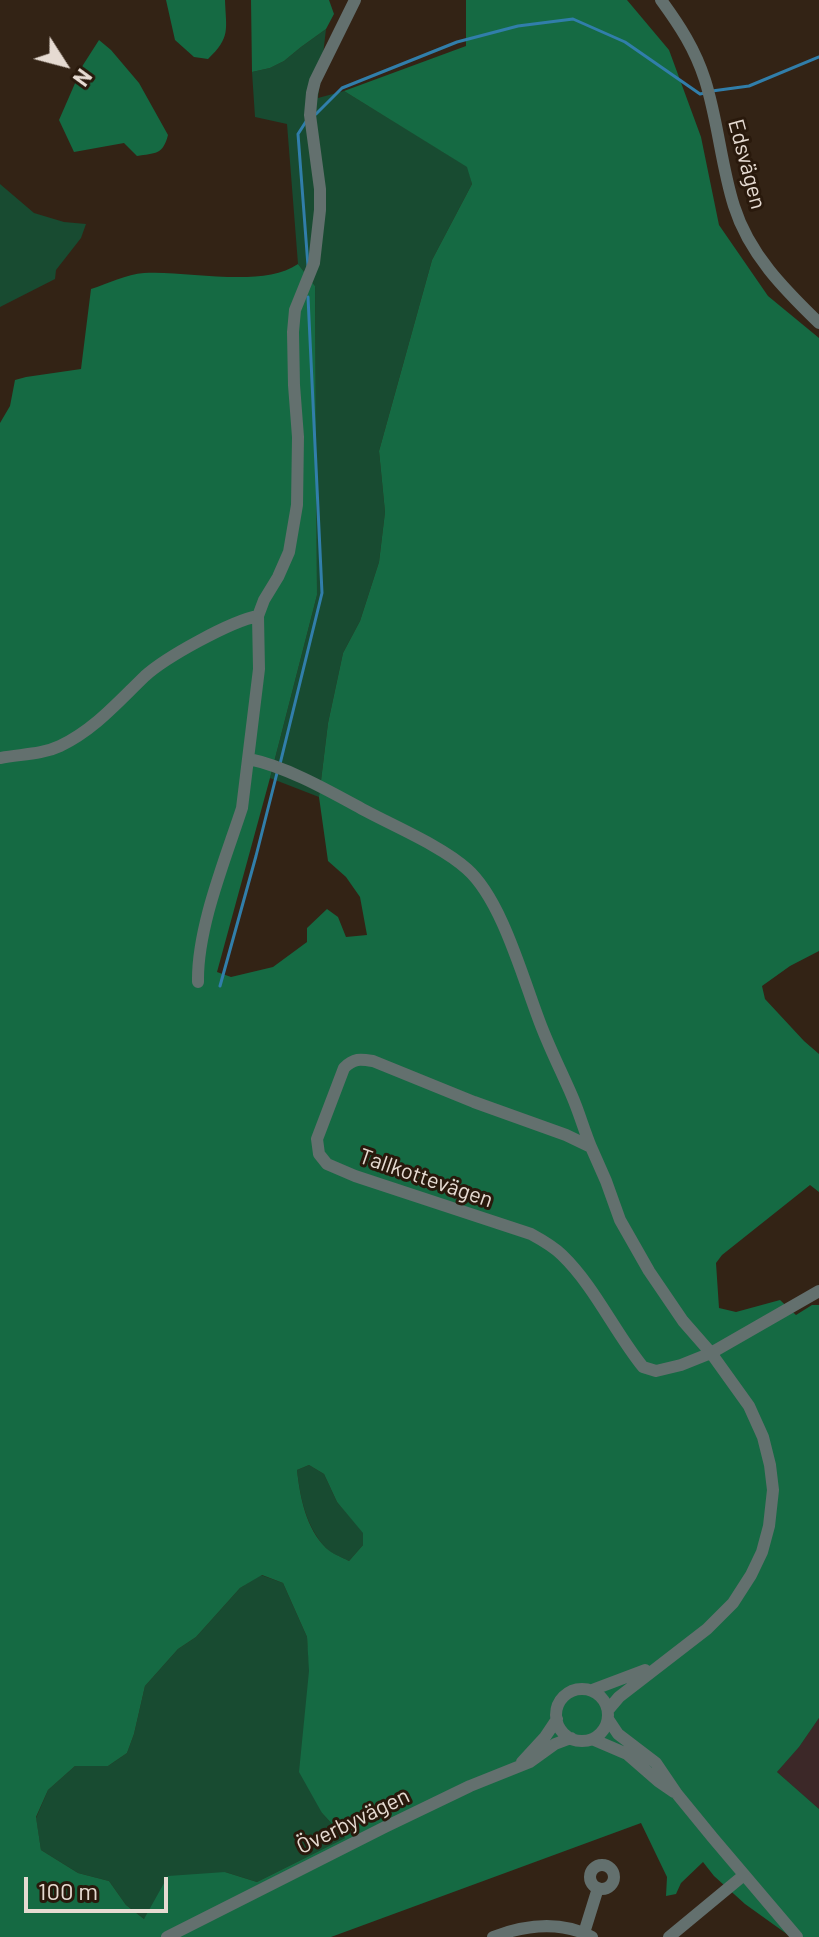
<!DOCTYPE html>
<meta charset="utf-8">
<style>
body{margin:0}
#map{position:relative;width:819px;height:1937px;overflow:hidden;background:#332315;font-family:Barlow,sans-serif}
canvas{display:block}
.north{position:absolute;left:24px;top:24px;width:80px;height:80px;-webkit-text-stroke:6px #29190c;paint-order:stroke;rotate:126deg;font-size:22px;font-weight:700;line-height:32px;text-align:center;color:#e6dbd2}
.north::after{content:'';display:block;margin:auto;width:28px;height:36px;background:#e6dbd2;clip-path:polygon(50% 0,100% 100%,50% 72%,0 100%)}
.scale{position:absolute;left:24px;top:1877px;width:144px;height:36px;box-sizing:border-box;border:4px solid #e6dbd2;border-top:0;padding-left:10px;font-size:24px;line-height:28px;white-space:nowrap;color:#e6dbd2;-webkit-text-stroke:6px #29190c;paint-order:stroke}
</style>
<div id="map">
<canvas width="819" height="1937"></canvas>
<div class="north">N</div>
<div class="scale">100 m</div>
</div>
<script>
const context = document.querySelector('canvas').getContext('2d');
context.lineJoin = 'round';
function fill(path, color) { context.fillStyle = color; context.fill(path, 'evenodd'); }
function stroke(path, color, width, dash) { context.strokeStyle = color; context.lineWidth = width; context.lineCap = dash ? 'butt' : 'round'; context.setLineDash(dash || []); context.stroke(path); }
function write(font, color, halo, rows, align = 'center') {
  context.font = font + ' Barlow,sans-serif'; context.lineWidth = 6; context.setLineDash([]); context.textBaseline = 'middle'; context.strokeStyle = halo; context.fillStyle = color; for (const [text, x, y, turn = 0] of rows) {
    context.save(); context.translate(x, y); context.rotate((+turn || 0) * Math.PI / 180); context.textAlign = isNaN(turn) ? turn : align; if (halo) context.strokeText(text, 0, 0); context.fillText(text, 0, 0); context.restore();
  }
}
fill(new Path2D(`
 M 819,1718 L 819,1809 L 777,1772 L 799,1747 Z`), '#3c2828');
fill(new Path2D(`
 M 326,29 L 318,98 L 344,91 L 468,167 L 472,184 L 432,260 L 379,451 L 385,512 L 379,562 L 360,621 L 343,653 L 328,723 L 319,797 L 270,778 L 317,595 L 315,286 L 298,264 L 287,124 L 255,117 L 252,72 L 270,68 L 284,61 L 301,47 Z
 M 0,184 L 34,213 L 64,222 L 86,224 L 81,238 L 56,270 L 55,279 L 0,307 Z
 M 309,1465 L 324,1474 L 337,1502 L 364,1533 L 363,1545 L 349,1561 C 342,1557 331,1554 326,1548 C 306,1527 300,1497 297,1470 Z
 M 261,1575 L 283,1583 L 307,1637 L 322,1813 L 345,1838 L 257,1882 L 225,1872 L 144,1919 L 126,1905 L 109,1881 L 78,1873 L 41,1850 L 36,1818 L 48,1790 L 75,1766 L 108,1766 L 127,1753 L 134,1734 L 145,1686 L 178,1649 L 196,1637 L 240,1588 Z`), '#184b31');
fill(new Path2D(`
 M 166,0 L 225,0 C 226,30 231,37 208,59 L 194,57 L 175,40 Z
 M 251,0 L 329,0 L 334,14 L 326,29 L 301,47 L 284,61 L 270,68 L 252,72 Z
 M 466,0 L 627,0 L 669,50 L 701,137 L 719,225 L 768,296 L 819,338 L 819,951 L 790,966 L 762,986 L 765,999 L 804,1041 L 819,1054 L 819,1192 L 810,1185 L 722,1255 L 716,1263 L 719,1308 L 736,1312 L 780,1300 L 796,1315 L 812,1305 L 819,1305 L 819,1718 L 799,1747 L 777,1772 L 819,1809 L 819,1937 L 791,1937 L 745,1904 L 714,1876 L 703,1862 L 681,1883 L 676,1894 L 666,1896 L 667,1877 L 641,1823 L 331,1937 L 0,1937 L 0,423 L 10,406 L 15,380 L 26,377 L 81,369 L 91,289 C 107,284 127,274 144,273 C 187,270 261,289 298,264 L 315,286 L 317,595 L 270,778 L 217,972 L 231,977 L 273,967 L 307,942 L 307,928 L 327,909 L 338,917 L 346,937 L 367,935 L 360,897 L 346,877 L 328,861 L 319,797 L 328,723 L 343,653 L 360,621 L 379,562 L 385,512 L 379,451 L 432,260 L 472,184 L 467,167 L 344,91 L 466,46 ZM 309,1465 L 324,1474 L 337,1502 L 363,1533 L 363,1545 L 349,1561 C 342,1557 332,1554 326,1548 C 306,1528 300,1497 297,1470 ZM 262,1575 L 283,1583 L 307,1637 L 309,1671 L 299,1772 L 322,1813 L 345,1838 L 257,1882 L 225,1872 L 168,1876 L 144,1919 L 126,1905 L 109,1881 L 78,1873 L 41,1850 L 36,1817 L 48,1790 L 75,1766 L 108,1766 L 127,1753 L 134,1734 L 145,1686 L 178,1649 L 196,1637 L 240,1588 Z
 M 99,40 L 111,50 L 139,83 L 168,135 C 163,155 155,153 137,156 L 124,143 L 74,152 L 59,120 L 83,65 Z`), '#156a43');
stroke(new Path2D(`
 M 712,91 L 749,86 L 819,57
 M 316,114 L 342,88 L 457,42 L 518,26 L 573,19 L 625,42 L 700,94 L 705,93
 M 307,120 L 298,134 L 308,266
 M 280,764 L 322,593 L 308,297
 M 220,986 L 256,856 L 277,773`), '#317eaa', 3);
stroke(new Path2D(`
 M 661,0 C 680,26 695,49 705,80 C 718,121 721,165 734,206 C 749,254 784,289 819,323
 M 0,758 C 20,754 41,755 60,746 C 94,730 118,702 145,676 C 166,657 231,621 258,616
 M 249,759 C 288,767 331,792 366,811 C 396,827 443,847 467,869 C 503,901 524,983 542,1028 C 551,1051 562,1073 572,1096 C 579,1112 584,1130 591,1147
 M 198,982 C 197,928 225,860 242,808 L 259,669 L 258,616 L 264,600 L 278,577 L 289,552 L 297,505 L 298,437 L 294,385 L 293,332 L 295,310 L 314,263 L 320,210 L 320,189 L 310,115 L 312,93 L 315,81 L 355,0
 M556 1715a26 26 0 1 1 52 0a26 26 0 1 1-52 0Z
 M 592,1690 L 645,1670
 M 608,1710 L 619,1697 L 707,1629 L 733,1603 L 751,1575 L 762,1552 L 769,1526 L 773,1490 L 770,1465 L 763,1437 L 749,1406 L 711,1353 L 683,1321 L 649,1271 L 620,1220 L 606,1181 L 591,1147 L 566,1135 L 474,1102 L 373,1061 C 360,1059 354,1058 344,1068 L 317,1139 L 319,1154 L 327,1164 L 355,1176 L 531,1234 C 542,1240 553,1246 562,1255 C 595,1287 614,1331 643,1367 L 656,1371 L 681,1365 L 711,1353 L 819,1291
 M 608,1719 L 618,1734 L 656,1763 L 677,1794 L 713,1838 L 797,1937
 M 592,1739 L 627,1754 L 658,1781 L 674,1792
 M 522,1762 L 545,1737 L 557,1719
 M590 1877a12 12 0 1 1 24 0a12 12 0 1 1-24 0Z
 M 584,1933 L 598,1888
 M 167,1937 L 385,1827 L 470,1786 L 530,1762 L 555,1744 L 571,1738
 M 493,1937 C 525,1925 560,1920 592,1937
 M 669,1937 L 744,1875`), '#63706e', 12);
write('22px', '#e6dbd2', '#29190c', [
 ["Edsvägen",747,164,75],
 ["Tallkottevägen",426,1178,19],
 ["Överbyvägen",353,1821,-26]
]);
</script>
